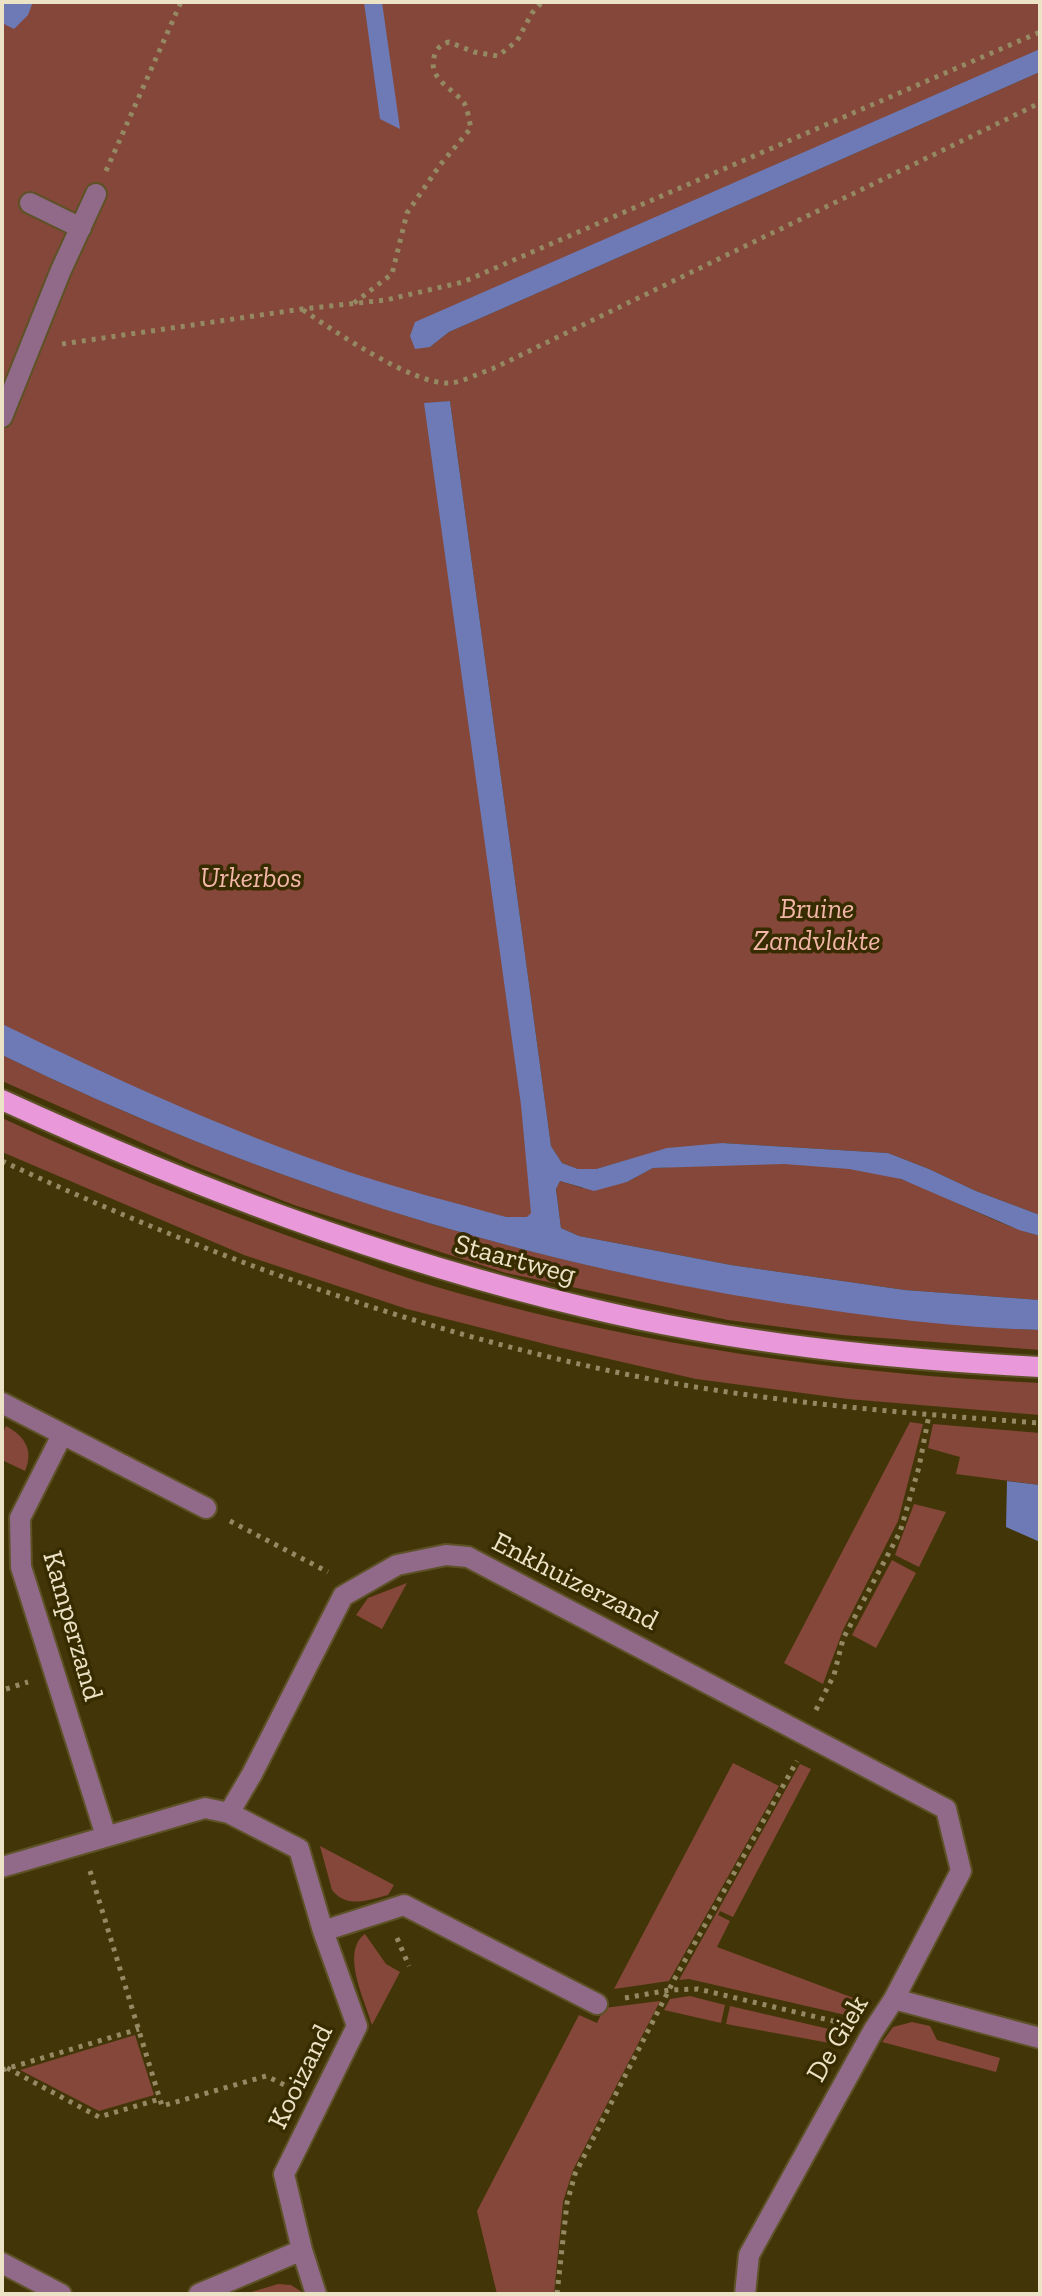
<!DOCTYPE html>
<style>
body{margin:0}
#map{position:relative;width:1042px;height:2296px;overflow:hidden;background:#423608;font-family:"Zilla Slab",serif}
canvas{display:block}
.frame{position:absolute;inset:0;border:4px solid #ece3c6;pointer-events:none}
</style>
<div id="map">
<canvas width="1042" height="2296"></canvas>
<div class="frame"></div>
</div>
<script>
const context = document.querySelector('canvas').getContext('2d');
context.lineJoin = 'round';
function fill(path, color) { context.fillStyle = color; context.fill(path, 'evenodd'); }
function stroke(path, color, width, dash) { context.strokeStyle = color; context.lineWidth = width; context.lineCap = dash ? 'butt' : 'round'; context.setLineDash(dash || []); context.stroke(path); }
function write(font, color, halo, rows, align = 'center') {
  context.font = font + ' "Zilla Slab",serif'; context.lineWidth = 7; context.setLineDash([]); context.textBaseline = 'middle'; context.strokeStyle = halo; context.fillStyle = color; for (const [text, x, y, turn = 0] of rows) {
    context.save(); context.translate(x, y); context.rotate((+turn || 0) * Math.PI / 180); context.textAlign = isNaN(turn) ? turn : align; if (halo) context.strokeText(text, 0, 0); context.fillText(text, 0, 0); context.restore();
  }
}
fill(new Path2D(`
 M 2,2 L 1040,2 L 1040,62 L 423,340 L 430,347 L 449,332 L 1040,72 L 1040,1215 L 976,1191 L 929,1169 L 888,1153 L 722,1143 L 631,1159 L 596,1169 L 578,1169 L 562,1163 L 551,1146 L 450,401 L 433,403 L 547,1246 L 360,1190 L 2,1040 Z
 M 2,1055 C 280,1191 575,1282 884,1315 C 935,1320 988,1329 1040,1330 L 1040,1350 L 842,1335 L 728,1320 L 506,1273 L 294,1205 L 192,1165 L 2,1081 Z
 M 2,1118 C 101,1164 202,1205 305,1242 C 354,1259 404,1278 454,1292 C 644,1346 844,1374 1040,1383 L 1040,1415 L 848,1399 L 696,1379 L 557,1347 L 407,1309 L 244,1255 L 2,1152 Z
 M 726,1164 C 781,1164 852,1161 903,1180 C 950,1197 992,1223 1040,1236 L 1040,1300 L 905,1290 L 731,1265 L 579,1236 L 561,1228 L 556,1188 L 560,1181 L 582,1188 L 627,1182 L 653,1168 Z
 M 910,1422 L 923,1424 L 898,1521 L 843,1630 L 823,1684 L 784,1663 Z
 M 933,1424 L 1040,1433 L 1040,1485 L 956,1474 L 960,1457 L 928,1448 Z
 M 6,1426 C 25,1436 34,1451 25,1471 L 2,1460 L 2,1434 Z
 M 914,1504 L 946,1512 L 919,1567 L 895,1555 Z
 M 892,1560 L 916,1573 L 876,1648 L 852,1635 Z
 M 407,1583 L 382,1629 L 356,1615 L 368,1598 Z
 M 733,1763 L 779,1786 L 669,1981 L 614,1989 Z
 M 800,1764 L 811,1769 L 733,1917 L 720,1911 L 718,1915 L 730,1921 L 717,1947 L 859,2000 L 850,2016 L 689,1979 L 679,1980 Z
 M 320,1846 L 394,1885 L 388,1895 C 368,1900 347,1909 332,1890 Z
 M 365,1934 L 386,1964 L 400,1972 L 372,2025 C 365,2000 340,1952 365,1934 Z
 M 690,1996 L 725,2005 L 721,2023 L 664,2010 L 670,1999 Z
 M 660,2001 L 573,2170 L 563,2202 L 554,2294 L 497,2294 L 477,2211 L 579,2015 L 597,2023 L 604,2008 Z
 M 730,2006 L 842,2032 L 835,2044 L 726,2024 Z
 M 912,2022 L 930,2026 L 937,2040 L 1000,2058 L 996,2072 L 882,2042 L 893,2027 Z
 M 135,2035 L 154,2095 L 99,2111 L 20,2070 Z
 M 278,2284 L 291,2285 L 305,2294 L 245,2294 Z`), '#854739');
fill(new Path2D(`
 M 3,2 L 33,2 L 28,15 L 14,29 L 2,23 Z
 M 364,2 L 382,2 L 400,129 L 380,119 Z
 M 1040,49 L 1040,72 L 449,332 L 430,347 L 415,349 L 410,336 L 415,322 Z
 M 450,401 L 551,1146 L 562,1163 L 578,1169 L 596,1169 L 667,1148 L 722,1143 L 888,1153 L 929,1169 L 976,1191 L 1040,1215 L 1040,1236 L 1019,1230 L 901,1179 L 849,1169 L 784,1164 L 653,1168 L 627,1182 L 594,1191 L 560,1181 L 556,1189 L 561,1228 L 579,1236 L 731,1265 L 905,1290 L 1040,1300 L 1040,1330 C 954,1328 867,1316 782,1303 C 507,1260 252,1177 2,1055 L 2,1024 C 113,1078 226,1130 343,1170 C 396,1188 452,1202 506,1217 L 527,1217 L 531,1213 L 521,1105 L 424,403 Z
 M 1007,1481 L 1040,1485 L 1040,1542 L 1006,1527 Z`), '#6d7ab5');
const minor = new Path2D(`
 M 30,203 L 81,228
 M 2,417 L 61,270 L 96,194
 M 2,1403 L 206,1508
 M 62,1435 L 20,1518 L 21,1567 L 106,1836
 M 229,1813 L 299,1849 L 323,1931 L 357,2026 L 284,2174 L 302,2250 L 316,2294
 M 2,1867 L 205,1808 L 229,1813 L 252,1774 L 343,1596 L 397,1565 L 446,1555 L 468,1557 L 946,1809 L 961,1871 L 894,1999 L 873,2031 L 749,2255 L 745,2294
 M 323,1931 L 404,1905 L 597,2004
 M 894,1999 L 1040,2038
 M 2,2263 L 61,2294
 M 199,2294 L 302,2250`);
const major = new Path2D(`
 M 2,1100 C 190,1186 382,1259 584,1307 C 733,1343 887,1359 1040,1367`);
stroke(minor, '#5d5226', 24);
stroke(major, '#5d5226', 24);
stroke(new Path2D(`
 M 106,171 L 181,2
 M 354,303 L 392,274 L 407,213 L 440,165 L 471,128 C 469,121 468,109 464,103 C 452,87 426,79 435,54 C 438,47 442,44 449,42 L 474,52 L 498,56 L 517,41 L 532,13 L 542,2
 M 303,310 C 334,331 413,385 450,383 C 463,382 479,373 492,369 L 1040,103
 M 62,344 L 302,309 L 386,300 L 463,282 L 1040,32
 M 2,1161 C 202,1254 409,1329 625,1374 C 762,1402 901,1413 1040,1423
 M 230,1521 L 328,1572
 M 6,1689 L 28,1682
 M 816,1710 L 834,1675 L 843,1639 L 900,1532 L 919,1467 L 929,1415
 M 90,1871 L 162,2106 L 266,2076 L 295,2090
 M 397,1938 L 409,1966
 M 625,1998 L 670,1990 L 698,1989 L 846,2024
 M 7,2068 L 99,2117 L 160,2099
 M 2,2070 L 139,2029
 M 557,2294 L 567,2203 L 575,2174 L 674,1980 L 797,1761`), '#948963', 5, [4, 6]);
stroke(minor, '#916989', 20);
stroke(major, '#e998da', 20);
write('italic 28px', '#f2b6a8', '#372c00', [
 ["Urkerbos",251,879],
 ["Bruine",817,910],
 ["Zandvlakte",817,942]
]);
write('28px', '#ece3c6', '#372c00', [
 ["Staartweg",515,1260,15],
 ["Enkhuizerzand",575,1582,27],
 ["Kamperzand",72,1626,74],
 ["De Giek",838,2039,-60],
 ["Kooizand",301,2077,-64]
]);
</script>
